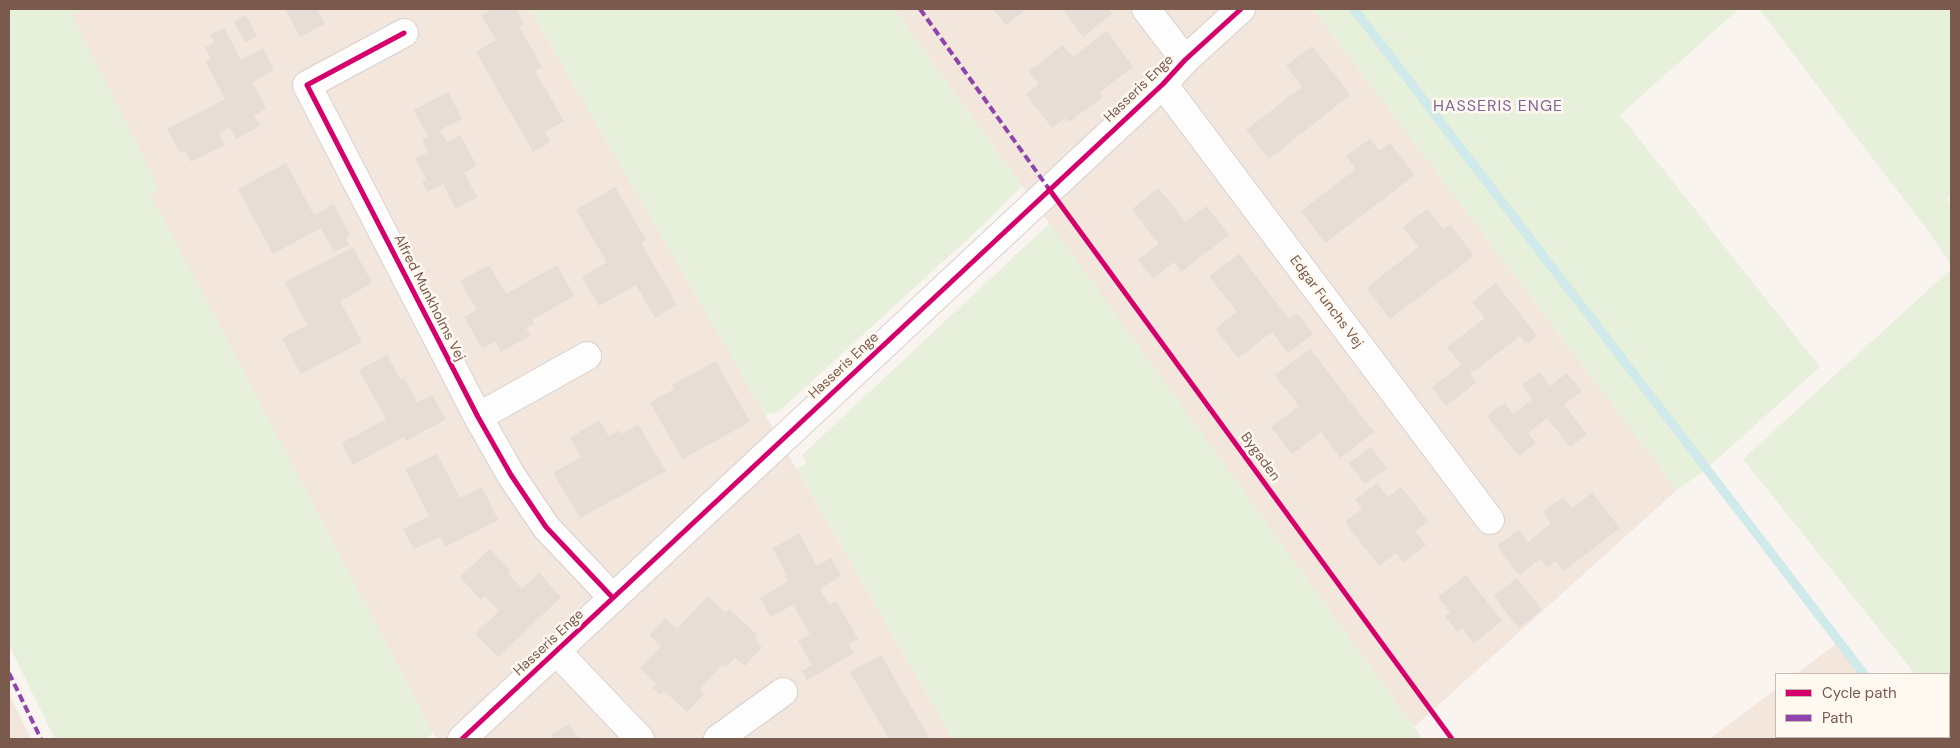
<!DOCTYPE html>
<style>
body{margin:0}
#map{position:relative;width:1960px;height:748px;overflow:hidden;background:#f9f4ef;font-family:"DM Sans",sans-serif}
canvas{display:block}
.frame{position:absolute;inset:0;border:10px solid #795a4c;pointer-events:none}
.legend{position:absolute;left:1775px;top:673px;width:175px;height:65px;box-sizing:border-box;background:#fff9f2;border:1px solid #c9b9b0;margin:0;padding:6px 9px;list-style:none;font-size:15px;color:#795a4c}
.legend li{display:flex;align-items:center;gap:10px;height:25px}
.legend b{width:25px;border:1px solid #c9b9b0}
</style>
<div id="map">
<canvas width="1960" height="748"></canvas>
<div class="frame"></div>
<ul class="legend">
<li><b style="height:6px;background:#d6006c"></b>Cycle path</li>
<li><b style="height:6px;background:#8e44ad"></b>Path</li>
</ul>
</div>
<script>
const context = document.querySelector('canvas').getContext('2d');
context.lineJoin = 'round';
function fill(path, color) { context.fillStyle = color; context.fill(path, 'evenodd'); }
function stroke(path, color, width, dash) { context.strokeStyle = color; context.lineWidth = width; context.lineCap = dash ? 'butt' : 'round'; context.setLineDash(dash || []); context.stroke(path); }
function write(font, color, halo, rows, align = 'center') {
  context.font = font + ' "DM Sans",sans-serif'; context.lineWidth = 5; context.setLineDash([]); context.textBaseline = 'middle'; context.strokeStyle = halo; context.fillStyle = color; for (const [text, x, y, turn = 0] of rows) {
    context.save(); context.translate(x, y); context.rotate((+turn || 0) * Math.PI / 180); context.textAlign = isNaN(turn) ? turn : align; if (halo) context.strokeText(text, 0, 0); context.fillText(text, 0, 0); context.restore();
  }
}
fill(new Path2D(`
 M 86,9 L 530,9 L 953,739 L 436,739 L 159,211 L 149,198 L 91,56 L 71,15 Z
 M 894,9 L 1313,9 L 1677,490 L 1414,727 Z
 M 1836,644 L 1862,674 L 1796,674 Z
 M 1776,689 L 1776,737 L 1917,737 L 1920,739 L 1710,739 Z
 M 9,694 L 31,739 L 9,739 Z`), '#f2e6dd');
fill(new Path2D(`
 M 9,9 L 86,9 L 72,16 L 159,188 L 150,198 L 159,210 L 433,733 L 426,739 L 55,739 L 9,645 Z
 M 530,9 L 894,9 L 1022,186 L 982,226 L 778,412 L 765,415 Z
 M 1313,9 L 1739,9 L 1620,115 L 1820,367 L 1705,470 L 1677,490 Z
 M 1759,9 L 1951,9 L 1951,195 L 1947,199 L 1951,205 L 1951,264 L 1928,231 Z
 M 1050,223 L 1414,727 L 1423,739 L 953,739 L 797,469 L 807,463 L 802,455 Z
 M 1951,269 L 1951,719 L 1949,716 L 1949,674 L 1915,674 L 1743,459 Z`), '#e7f0da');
stroke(new Path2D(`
 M 1354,9 L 1864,674
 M 1912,737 L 1914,739`), '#d0e9ea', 9);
fill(new Path2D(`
 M 289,9 L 317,9 L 325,24 L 300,37 L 286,11 Z
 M 492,9 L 516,9 L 524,23 L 519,27 L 542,67 L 535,71 L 564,121 L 545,132 L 551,142 L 533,152 L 476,52 L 496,40 L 481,15 Z
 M 993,9 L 1026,9 L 1006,25 Z
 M 1068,9 L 1108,9 L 1112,14 L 1083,37 L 1064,11 Z
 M 246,15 L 257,36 L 245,42 L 234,22 Z
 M 224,28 L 241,60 L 263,48 L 274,70 L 252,82 L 266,109 L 254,115 L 260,126 L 236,139 L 230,127 L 219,133 L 225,145 L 191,162 L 185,151 L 180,153 L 167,129 L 225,99 L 206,62 L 211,59 L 205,47 L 215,42 L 210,35 Z
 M 1107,31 L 1133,67 L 1100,92 L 1103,97 L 1069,122 L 1065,118 L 1052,128 L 1026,94 L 1039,84 L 1029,71 L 1063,45 L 1073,57 Z
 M 1312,46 L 1350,95 L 1269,159 L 1246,130 L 1302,87 L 1286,66 Z
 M 448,92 L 462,119 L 440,130 L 447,142 L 460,135 L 477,166 L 464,173 L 477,197 L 456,209 L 443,184 L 427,192 L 422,182 L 427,180 L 415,159 L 428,152 L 422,140 L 428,137 L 414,110 Z
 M 1370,139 L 1380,151 L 1390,143 L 1415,175 L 1325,243 L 1301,211 L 1356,169 L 1346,156 Z
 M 286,163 L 314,215 L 334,204 L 350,235 L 345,238 L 349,245 L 334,252 L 321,228 L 273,254 L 238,189 Z
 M 615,187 L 646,240 L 641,243 L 677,305 L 655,318 L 636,285 L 599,306 L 582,277 L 607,262 L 576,210 Z
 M 1159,188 L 1185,222 L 1206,206 L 1229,235 L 1181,272 L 1174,262 L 1153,278 L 1138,260 L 1159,244 L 1132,209 Z
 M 1427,209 L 1443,229 L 1450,224 L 1474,256 L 1390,319 L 1366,288 L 1419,247 L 1403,227 Z
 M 353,247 L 372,283 L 340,301 L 362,342 L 301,374 L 282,338 L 307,325 L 285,282 Z
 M 1239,254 L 1289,319 L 1297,313 L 1313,334 L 1288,353 L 1272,332 L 1238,358 L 1215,329 L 1237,312 L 1209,276 Z
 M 489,265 L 506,294 L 557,265 L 574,296 L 532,320 L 534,324 L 526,328 L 530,336 L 501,352 L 495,341 L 482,348 L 464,317 L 477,310 L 460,281 Z
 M 1496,283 L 1537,336 L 1526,344 L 1520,336 L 1470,374 L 1477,382 L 1446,406 L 1432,387 L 1461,365 L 1447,347 L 1485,318 L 1472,302 Z
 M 1310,349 L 1374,432 L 1340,458 L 1321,432 L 1292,454 L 1271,427 L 1299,406 L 1275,375 Z
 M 387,355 L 401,380 L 404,378 L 417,403 L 432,395 L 446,419 L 406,441 L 404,437 L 353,465 L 342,443 L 386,419 L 359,370 Z
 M 716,361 L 750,422 L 682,459 L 650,402 L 674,389 L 672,385 Z
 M 1539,372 L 1550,386 L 1567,373 L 1582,391 L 1564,405 L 1587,434 L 1570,447 L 1547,418 L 1528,433 L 1536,443 L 1519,456 L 1487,416 L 1505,403 L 1513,414 L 1533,399 L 1522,385 Z
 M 599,420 L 609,437 L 619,430 L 621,434 L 638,424 L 666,471 L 580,518 L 553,473 L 581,457 L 570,438 Z
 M 1371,447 L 1387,468 L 1365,484 L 1349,463 Z
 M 437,454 L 460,498 L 482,487 L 498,520 L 445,547 L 440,537 L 414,549 L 403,529 L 429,516 L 405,469 Z
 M 1377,483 L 1388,497 L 1401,487 L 1428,521 L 1415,531 L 1426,545 L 1403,562 L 1396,553 L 1379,566 L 1345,522 L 1362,509 L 1355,500 Z
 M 1592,493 L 1620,528 L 1564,571 L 1556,561 L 1547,567 L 1540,559 L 1519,575 L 1497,546 L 1519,530 L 1528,542 L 1551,524 L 1543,512 L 1563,497 L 1572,508 Z
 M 799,533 L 817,566 L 831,558 L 841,576 L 820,589 L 829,605 L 836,601 L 858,639 L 849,644 L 854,653 L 807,680 L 802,671 L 812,665 L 798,641 L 810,634 L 793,605 L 771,617 L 760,598 L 789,581 L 785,576 L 787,575 L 773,548 Z
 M 489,549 L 511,571 L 508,574 L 522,589 L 539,573 L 561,597 L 498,657 L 475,634 L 499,611 L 485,596 L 481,600 L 460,577 Z
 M 1466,575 L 1502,621 L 1474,643 L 1462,628 L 1457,632 L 1445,616 L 1450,612 L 1438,597 Z
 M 1517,578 L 1542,610 L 1519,628 L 1494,596 Z
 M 708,596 L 725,613 L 729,609 L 757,635 L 756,641 L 762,647 L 745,666 L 735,658 L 726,667 L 722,665 L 699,689 L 704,694 L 687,712 L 664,691 L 661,695 L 653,688 L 656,684 L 640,668 L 661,646 L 649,635 L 665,618 L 677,629 Z
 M 881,655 L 930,739 L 883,739 L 888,737 L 850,672 Z
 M 569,724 L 579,739 L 553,739 L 551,735 Z`), '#e6ddd6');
const minor = new Path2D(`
 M 1146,9 L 1185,60
 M 404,33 L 307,85 L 478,417 L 511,475 L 546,527 L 613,598
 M 1163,84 L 1490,520
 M 478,417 L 587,356
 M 557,652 L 640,739
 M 718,739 L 783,692`);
const tertiary = new Path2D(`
 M 462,739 L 1163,84 L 1185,60 L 1241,9`);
stroke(minor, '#d8d1cd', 30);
stroke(tertiary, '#d8d1cd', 30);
stroke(minor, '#fefdfd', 28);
stroke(tertiary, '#fefdfd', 28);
stroke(new Path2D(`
 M 920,9 L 1049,189
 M 9,673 L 41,739`), '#8e44ad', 4, [8, 4]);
stroke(new Path2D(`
 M 404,33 L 307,85 L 478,417 L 511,475 L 546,527 L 613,598
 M 1049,189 L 1452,739
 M 462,739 L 1163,84 L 1185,60 L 1241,9`), '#d6006c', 5);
write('14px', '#795a4c', '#fff9f2', [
 ["Hasseris Enge",1139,89,-44],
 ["Alfred Munkholms Vej",429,298,63],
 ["Edgar Funchs Vej",1326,302,53],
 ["Hasseris Enge",844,366,-43],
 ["Bygaden",1260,457,54],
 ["Hasseris Enge",549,643,-43]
]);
context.letterSpacing = '1px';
write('16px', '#826595', '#fff9f2', [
 ["HASSERIS ENGE",1498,107]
]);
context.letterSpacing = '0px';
</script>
